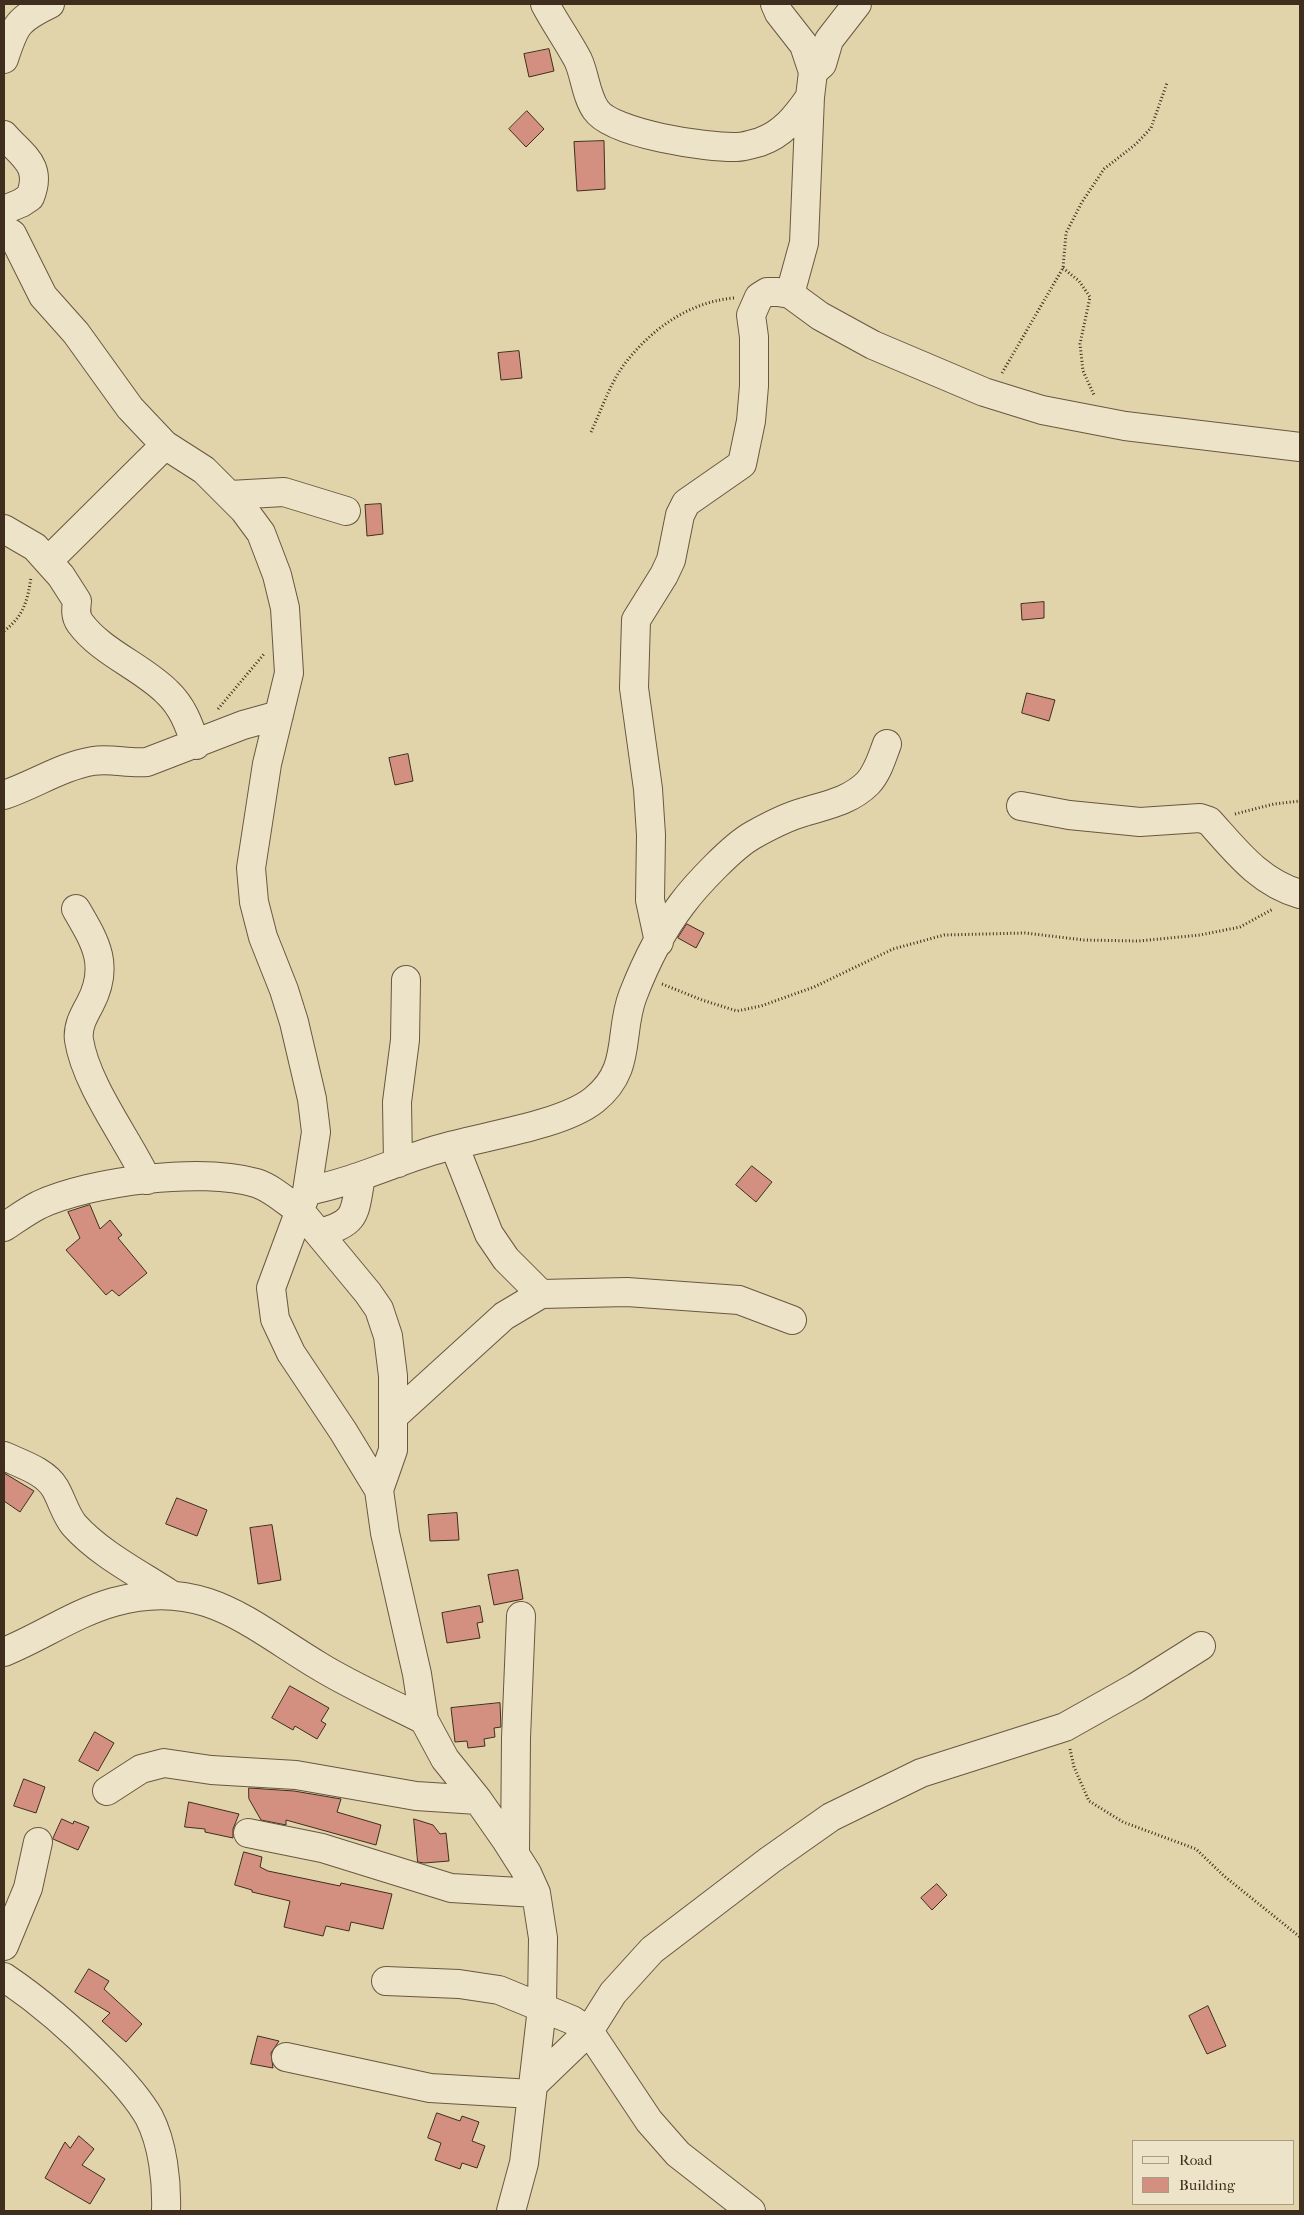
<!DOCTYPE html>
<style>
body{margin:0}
#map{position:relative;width:1304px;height:2215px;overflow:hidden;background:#e1d4aa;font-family:"IM FELL French Canon",serif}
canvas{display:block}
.frame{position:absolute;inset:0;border:5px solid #3f2e1d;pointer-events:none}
.legend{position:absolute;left:1132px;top:2140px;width:162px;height:65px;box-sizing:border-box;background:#ece3c8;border:1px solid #a79b84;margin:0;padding:6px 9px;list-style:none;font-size:15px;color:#3f2e1d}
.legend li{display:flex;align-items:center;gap:10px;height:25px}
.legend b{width:25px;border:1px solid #a79b84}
</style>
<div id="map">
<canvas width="1304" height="2215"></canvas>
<div class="frame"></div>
<ul class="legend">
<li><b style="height:6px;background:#ece3c8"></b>Road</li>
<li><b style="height:14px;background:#d39080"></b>Building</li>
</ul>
</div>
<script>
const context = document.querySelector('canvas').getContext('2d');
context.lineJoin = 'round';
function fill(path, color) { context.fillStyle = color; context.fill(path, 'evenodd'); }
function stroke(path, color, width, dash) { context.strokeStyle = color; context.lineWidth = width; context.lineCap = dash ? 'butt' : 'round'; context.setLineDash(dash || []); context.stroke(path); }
const building = new Path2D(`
 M 549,49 L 554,71 L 529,77 L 524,54 Z
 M 527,111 L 544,129 L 526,147 L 509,129 Z
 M 604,141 L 605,189 L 577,191 L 574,142 Z
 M 519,351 L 522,378 L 501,380 L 498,353 Z
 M 381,504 L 383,534 L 367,536 L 365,505 Z
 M 1044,602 L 1044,618 L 1022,620 L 1021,604 Z
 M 1027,693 L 1055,700 L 1049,721 L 1022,713 Z
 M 408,754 L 413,781 L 395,785 L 389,758 Z
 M 687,924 L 704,933 L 696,948 L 678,938 Z
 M 752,1166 L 772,1182 L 756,1202 L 736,1185 Z
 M 90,1205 L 100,1229 L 110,1220 L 122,1235 L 118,1238 L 147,1273 L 119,1296 L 112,1290 L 106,1295 L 66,1250 L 80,1238 L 68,1212 Z
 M 4,1473 L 34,1491 L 20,1512 L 4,1501 Z
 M 177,1498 L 207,1510 L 197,1536 L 166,1524 Z
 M 457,1513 L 459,1540 L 430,1541 L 428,1515 Z
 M 272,1525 L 281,1580 L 258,1584 L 250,1528 Z
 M 518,1570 L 523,1599 L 494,1605 L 488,1575 Z
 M 480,1606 L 483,1622 L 477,1623 L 480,1638 L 447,1643 L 442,1613 Z
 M 290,1686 L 329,1708 L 321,1721 L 326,1724 L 317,1739 L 295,1726 L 293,1730 L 272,1718 Z
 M 500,1703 L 501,1727 L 494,1728 L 495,1737 L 484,1739 L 485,1746 L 468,1748 L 467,1741 L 455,1742 L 451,1708 Z
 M 95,1732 L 114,1743 L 98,1771 L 79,1761 Z
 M 24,1779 L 45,1787 L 36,1813 L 14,1806 Z
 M 249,1788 L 294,1791 L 341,1799 L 337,1812 L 381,1825 L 376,1845 L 286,1820 L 286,1825 L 261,1820 L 249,1799 Z
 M 189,1802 L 239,1814 L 233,1829 L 233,1838 L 205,1832 L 205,1829 L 185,1827 Z
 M 62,1819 L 73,1824 L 74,1821 L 89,1827 L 78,1850 L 53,1839 Z
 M 414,1819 L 433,1825 L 440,1834 L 446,1833 L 449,1861 L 424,1863 L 418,1862 Z
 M 244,1852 L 262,1857 L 260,1867 L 268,1871 L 340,1886 L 341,1883 L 392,1894 L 383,1929 L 351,1922 L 349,1931 L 326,1926 L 323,1936 L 284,1927 L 290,1901 L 252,1892 L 252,1890 L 235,1885 Z
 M 937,1884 L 947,1895 L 932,1910 L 921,1898 Z
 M 89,1969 L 109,1981 L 104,1989 L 142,2024 L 126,2042 L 102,2021 L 110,2013 L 75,1992 Z
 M 1208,2006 L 1226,2046 L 1207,2054 L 1189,2016 Z
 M 258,2036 L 279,2041 L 271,2053 L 273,2068 L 251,2064 Z
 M 437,2113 L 460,2121 L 462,2116 L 479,2122 L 472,2141 L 485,2146 L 477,2168 L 462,2163 L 460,2169 L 435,2160 L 441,2143 L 428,2138 Z
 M 79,2136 L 94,2149 L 82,2165 L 105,2179 L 90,2204 L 45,2178 L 65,2142 L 70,2148 Z`);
fill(building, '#d39080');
stroke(building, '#3f2e1d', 1);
const minor = new Path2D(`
 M 545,4 C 555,23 568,41 578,60 C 585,75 586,96 596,110 C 612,134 708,148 737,147 C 744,147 753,144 760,142 C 783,134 796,117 810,97
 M 775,4 L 779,13 L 804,45 L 813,72 L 810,97 L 804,243 L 790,294
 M 4,59 C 15,25 17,20 50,4
 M 813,72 L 822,64 L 829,40 L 857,4
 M 4,135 C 22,156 43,165 30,197 L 21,203 L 4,210
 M 4,229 L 12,234 L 43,296 L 76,333 L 130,408 L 165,445 L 204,470 L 244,510 L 261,533 L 277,575 L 285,608 L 289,673 L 267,764 L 251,868 L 254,902 L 263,937 L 284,990 L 294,1022 L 312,1099 L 316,1132 L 307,1191 L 271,1288 L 275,1319 L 291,1353 L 343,1431 L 379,1490 L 385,1533 L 417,1674 L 424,1720 L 445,1759 L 478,1800 L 506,1840 L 527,1873 L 536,1893 L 543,1938 L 542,2008 L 524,2163 L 511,2211
 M 230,495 L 284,492 L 346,511
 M 4,529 L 35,547 L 61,576 L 77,601 C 76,609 75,616 80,623 C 101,652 142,667 167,692 C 183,707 189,725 196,745
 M 48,561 L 165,445
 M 4,795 C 34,785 62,766 93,761 C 111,758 129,764 147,762 L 243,725 L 279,715
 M 1021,806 L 1069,815 L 1140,822 L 1200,818 L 1209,821 C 1236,851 1259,882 1300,894
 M 76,909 C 96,943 110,966 90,1004 C 84,1015 77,1027 79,1040 C 86,1085 127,1138 147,1180
 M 659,942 L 650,900 L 651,835 L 648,789 L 634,688 L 636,620 L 664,575 L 671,560 L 680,515 L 686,503 L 742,464 L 751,421 L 754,386 L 754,337 L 751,315 L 759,297 L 767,292 L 778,292 L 790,294 L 820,316 L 873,345 L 984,392 L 1042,410 L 1125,426 L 1300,447
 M 454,1145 L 489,1234 L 506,1259 L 541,1294
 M 398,1163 L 397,1102 L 405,1040 L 406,980
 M 307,1191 C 350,1183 390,1164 432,1151 C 475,1137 560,1127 594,1100 C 633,1069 618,1033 633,995 C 645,964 662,930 682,904 C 696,885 733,846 753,835 C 769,826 786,817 804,812 C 827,805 850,801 868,783 C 878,772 882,757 887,744
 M 4,1227 C 15,1220 27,1211 39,1205 C 90,1181 202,1167 256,1183 C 272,1188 287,1202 301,1212 L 368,1293 L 379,1309 L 388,1336 L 393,1376 L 393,1450 L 379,1490
 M 319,1233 C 359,1223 354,1212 361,1177
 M 393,1417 L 504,1316 L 541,1294 L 627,1292 L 739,1300 L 792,1320
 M 4,1456 C 21,1464 45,1471 55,1488 C 62,1500 65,1514 74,1525 C 100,1554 138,1573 170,1594
 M 4,1652 C 41,1637 75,1613 114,1602 C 203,1577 249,1624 319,1666 C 353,1687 389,1702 424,1720
 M 107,1791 L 141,1769 L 164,1763 L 211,1770 L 296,1775 L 416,1796 L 478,1800
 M 248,1833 L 322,1848 L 451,1888 L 536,1893
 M 515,1853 L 516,1738 L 521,1616
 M 4,1946 L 28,1888 L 38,1842
 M 4,1977 C 41,2002 72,2029 103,2061 C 120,2078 137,2096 149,2117 C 163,2144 167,2182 166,2211
 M 386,1981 L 459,1984 L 499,1990 L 572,2020 L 589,2031 L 649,2121 L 678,2154 L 751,2211
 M 286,2057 L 430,2088 L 532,2094
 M 534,2084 L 589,2031 L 613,1993 L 652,1950 L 770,1860 L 831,1817 L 921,1773 L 1065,1727 L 1136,1687 L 1201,1646`);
stroke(minor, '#685840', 30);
stroke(new Path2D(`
 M 1063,268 L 1079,281 L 1090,297 L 1080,344 L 1083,371 L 1094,395
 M 1002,373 L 1063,268 L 1066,233 L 1082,202 L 1104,169 L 1136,144 L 1151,128 L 1167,83
 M 591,432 C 601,411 609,386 623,366 C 650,330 688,302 734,298
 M 4,631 C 23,617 28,600 31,577
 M 218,709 L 264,654
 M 1235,814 L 1274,804 L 1300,801
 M 662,984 L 702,1000 L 737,1011 L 761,1006 L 814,987 L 893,949 L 944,935 L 1025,933 L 1084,940 L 1139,941 L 1200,935 L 1240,927 L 1273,909
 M 1070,1749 L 1074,1767 L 1089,1801 L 1123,1822 L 1196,1849 L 1224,1876 L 1300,1937`), '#3f2e1d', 3, [1, 2.5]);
stroke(minor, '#ece3c8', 28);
</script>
